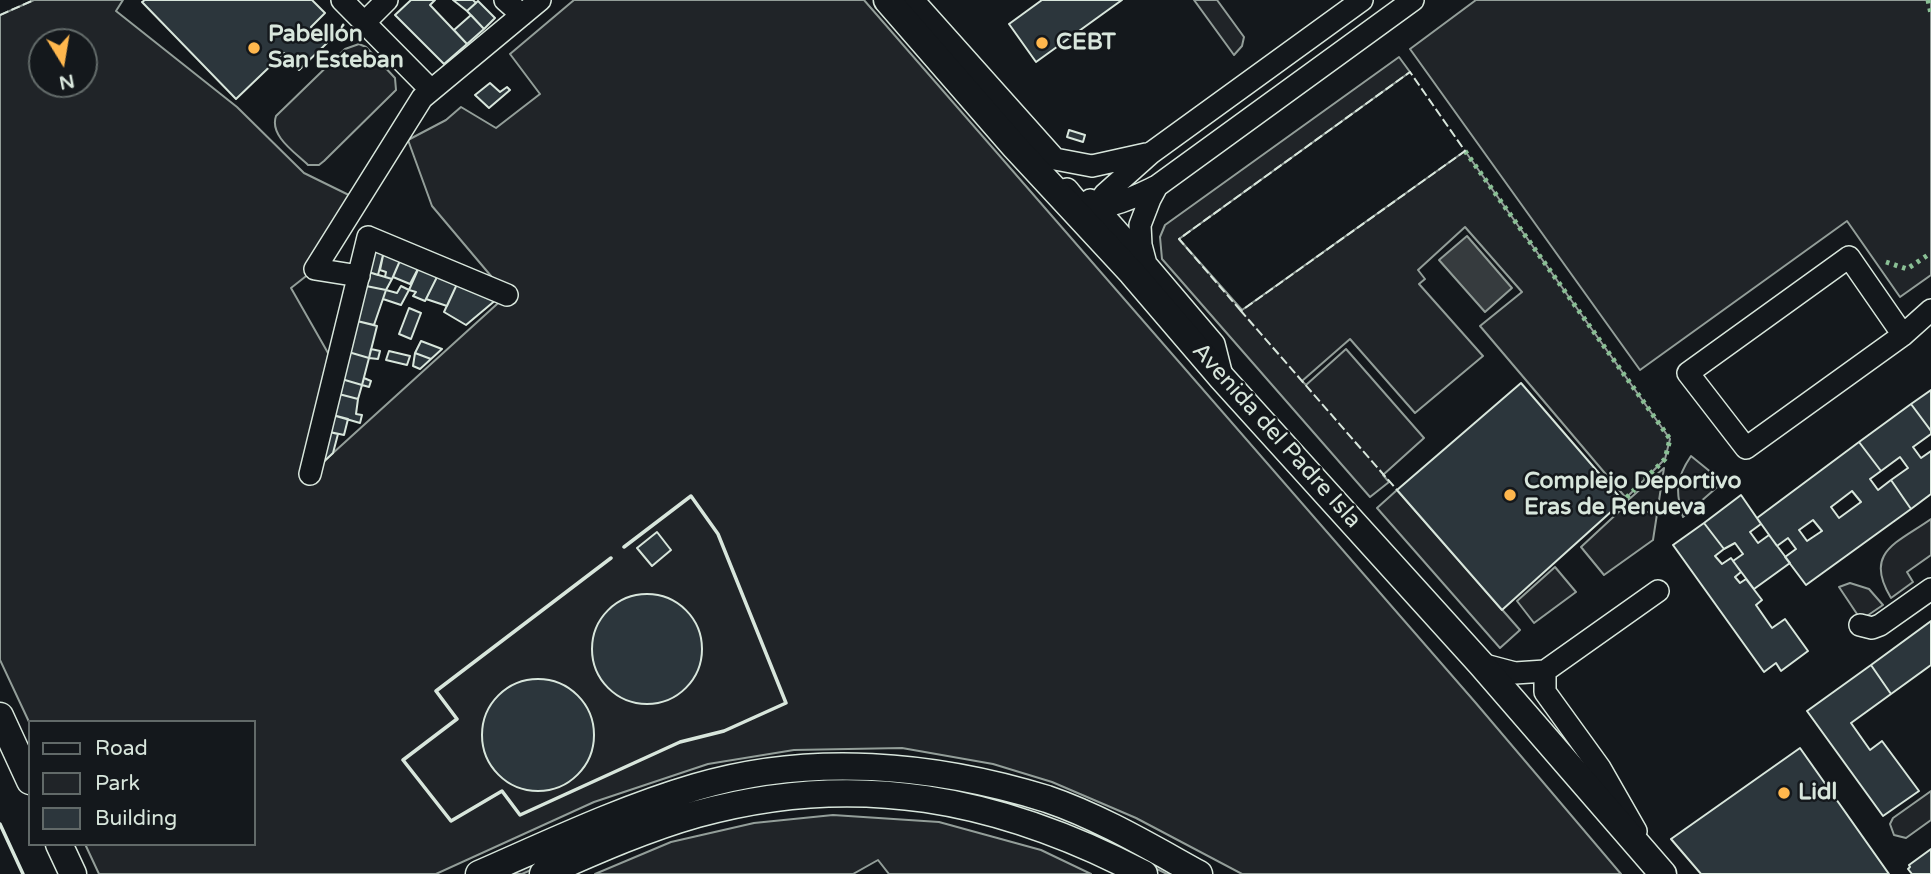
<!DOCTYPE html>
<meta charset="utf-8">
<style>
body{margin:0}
#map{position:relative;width:1931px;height:874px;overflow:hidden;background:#14181c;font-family:"Varela Round",sans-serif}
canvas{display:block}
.legend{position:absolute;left:28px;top:720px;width:228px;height:126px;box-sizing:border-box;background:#14181c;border:2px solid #626a69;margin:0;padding:9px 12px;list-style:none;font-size:21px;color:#d8e6dc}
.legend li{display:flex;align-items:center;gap:14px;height:35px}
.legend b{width:35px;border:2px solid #626a69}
.north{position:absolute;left:28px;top:28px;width:70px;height:70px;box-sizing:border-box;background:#14181c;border:2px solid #626a69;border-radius:50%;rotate:169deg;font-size:19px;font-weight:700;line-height:28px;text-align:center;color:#d8e6dc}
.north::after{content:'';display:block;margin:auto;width:24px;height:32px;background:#ffb74d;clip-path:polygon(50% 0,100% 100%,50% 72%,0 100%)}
</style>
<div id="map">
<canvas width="1931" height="874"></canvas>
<ul class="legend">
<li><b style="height:9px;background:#14181c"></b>Road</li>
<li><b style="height:19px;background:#202428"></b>Park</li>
<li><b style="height:19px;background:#2c363c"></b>Building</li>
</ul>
<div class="north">N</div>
</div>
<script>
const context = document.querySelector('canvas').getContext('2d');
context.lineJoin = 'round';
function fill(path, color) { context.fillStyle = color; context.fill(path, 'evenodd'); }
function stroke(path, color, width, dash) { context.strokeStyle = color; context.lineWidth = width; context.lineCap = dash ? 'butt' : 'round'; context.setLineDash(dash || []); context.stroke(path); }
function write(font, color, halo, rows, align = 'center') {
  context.font = font + ' "Varela Round",sans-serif'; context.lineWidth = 5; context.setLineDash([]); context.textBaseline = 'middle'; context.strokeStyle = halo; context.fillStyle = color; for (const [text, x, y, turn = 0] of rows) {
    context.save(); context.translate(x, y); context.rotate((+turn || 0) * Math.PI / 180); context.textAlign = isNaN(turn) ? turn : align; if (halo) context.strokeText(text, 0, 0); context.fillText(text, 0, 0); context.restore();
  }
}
const green = new Path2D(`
 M 34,0 L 123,0 L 116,11 L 237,107 L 304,173 L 359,200 L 315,269 L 291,288 L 336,367 L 311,473 L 507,295 L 432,206 L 408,140 L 446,120 L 461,107 L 496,128 L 540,94 L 510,54 L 574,0 L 864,0 L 1475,702 L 1621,874 L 1242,874 L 1136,818 L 1052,782 L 993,764 L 902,748 L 794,750 L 708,764 L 594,802 L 436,874 L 99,874 L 85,844 L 254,844 L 254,722 L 30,722 L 30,724 L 0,660 L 0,15 ZM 42,42 L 84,42 L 84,84 L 42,84 Z
 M 1194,0 L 1217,0 L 1244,37 L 1242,46 L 1234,55 Z
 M 1476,0 L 1931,0 L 1931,275 L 1900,297 L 1847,221 L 1640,370 L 1410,49 Z
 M 359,44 L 366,47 L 395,78 L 396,90 L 324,161 L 319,165 L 308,165 C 296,153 269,136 276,116 L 345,49 Z
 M 1399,57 L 1410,72 L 1179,239 L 1242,310 L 1465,151 L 1670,439 L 1665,459 L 1626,498 L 1480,326 L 1522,292 L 1465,227 L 1418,270 L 1425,279 L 1419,284 L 1483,356 L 1415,413 L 1350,339 L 1302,381 L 1306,385 L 1346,349 L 1424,438 L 1383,475 L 1389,482 L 1370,497 L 1162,259 L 1160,237 L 1165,225 Z
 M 1691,456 L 1723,482 L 1683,517 C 1675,492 1676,478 1691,456 Z
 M 1664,468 L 1658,507 L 1626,502 Z
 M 1397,490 L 1520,630 L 1500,648 L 1377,508 Z
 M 1624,507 L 1657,514 L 1653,540 L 1604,575 L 1581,547 Z
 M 1931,519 L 1931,555 L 1907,572 L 1913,582 L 1891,598 C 1863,552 1897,543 1931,519 Z
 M 1555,567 L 1576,592 L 1534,623 L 1517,601 Z
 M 1850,583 L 1869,589 L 1883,605 L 1861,620 L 1839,587 Z
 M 800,779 L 913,779 L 1007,798 L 1075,823 L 1181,874 L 1167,874 L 1090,836 L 879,784 L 574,851 L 522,874 L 507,874 L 631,820 L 727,790 Z
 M 1931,791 L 1931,820 L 1906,838 L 1894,835 L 1890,824 L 1893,818 Z
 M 833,815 L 939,822 L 1041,850 L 1091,874 L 889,874 L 878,860 L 853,874 L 595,874 L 671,842 L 754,823 Z`);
fill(green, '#202428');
stroke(green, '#939e99', 2);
const water = new Path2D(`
 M 1467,236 L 1512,288 L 1485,312 L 1439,260 Z`);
fill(water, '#363b3e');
stroke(water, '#939e99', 2);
const building = new Path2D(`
 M 145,0 L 312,0 L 325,13 L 311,27 L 327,43 L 299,70 L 284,53 L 236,99 L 142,2 Z
 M 411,0 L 435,0 L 430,5 L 467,44 L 444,64 L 395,15 Z
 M 453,0 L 473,0 L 476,3 L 467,11 Z
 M 1042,0 L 1122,0 L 1036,62 L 1009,24 Z
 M 478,1 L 495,18 L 484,29 L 467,11 Z
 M 471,15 L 484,29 L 467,44 L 454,30 Z
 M 490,83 L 500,92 L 507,87 L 510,90 L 489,108 L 475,95 Z
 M 1069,130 L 1085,135 L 1083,142 L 1067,137 Z
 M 371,247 L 384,251 L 378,275 L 365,271 Z
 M 384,251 L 402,256 L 392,279 L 385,277 L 386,272 L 380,270 Z
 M 402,256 L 420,265 L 410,284 L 393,277 Z
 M 420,265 L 439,273 L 425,301 L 413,296 L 416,292 L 409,290 Z
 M 365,271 L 392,279 L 386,290 L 361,285 Z
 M 439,273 L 458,282 L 447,306 L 426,299 Z
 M 458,282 L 497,299 L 466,325 L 444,312 Z
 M 361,285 L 386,290 L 374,325 L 353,320 Z
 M 401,286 L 409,290 L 401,305 L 383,299 L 386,290 L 397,293 Z
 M 409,308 L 421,313 L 411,339 L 399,334 Z
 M 353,320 L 377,326 L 369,358 L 345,351 Z
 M 421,341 L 442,349 L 431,359 L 415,353 Z
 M 371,349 L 380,351 L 378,359 L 369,358 Z
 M 345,351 L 369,358 L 362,385 L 338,378 Z
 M 389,351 L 410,356 L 407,365 L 386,360 Z
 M 415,353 L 431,359 L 420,369 L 413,366 Z
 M 338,378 L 362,385 L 358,399 L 335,393 Z
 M 364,378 L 371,381 L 369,387 L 362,385 Z
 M 1521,383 L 1623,501 L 1502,610 L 1397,490 Z
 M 1931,390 L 1931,431 L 1911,404 Z
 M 335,393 L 358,399 L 356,414 L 362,415 L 360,423 L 329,414 Z
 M 1911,404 L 1931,431 L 1931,434 L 1913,447 L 1921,458 L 1931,451 L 1931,494 L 1911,509 L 1891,480 L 1908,468 L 1900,457 L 1881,471 L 1859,442 Z
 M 329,414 L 348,419 L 344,435 L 325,431 Z
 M 325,431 L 338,434 L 333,453 L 316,469 Z
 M 1859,442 L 1881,471 L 1870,479 L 1878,490 L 1891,480 L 1911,509 L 1806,585 L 1785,557 L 1796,549 L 1788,538 L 1777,546 L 1757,518 ZM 1852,491 L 1861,502 L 1839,518 L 1831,507 ZM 1813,520 L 1822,531 L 1807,541 L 1799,530 Z
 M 1741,495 L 1761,524 L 1750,532 L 1758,543 L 1769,535 L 1790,563 L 1754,589 L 1733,561 L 1743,554 L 1735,543 L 1724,549 L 1704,523 Z
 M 1704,523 L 1724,549 L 1715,556 L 1722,564 L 1731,558 L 1741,572 L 1735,577 L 1740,583 L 1746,579 L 1762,600 L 1756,605 L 1772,628 L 1785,619 L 1808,651 L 1781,671 L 1776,663 L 1764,672 L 1673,545 Z
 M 657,532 L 671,550 L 652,566 L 637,548 Z
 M592 649a55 55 0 1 1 110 0a55 55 0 1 1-110 0Z
 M 1931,621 L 1931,665 L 1891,694 L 1871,665 Z
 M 1871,665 L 1891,694 L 1851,723 L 1870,750 L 1882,741 L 1919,791 L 1883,816 L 1807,711 Z
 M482 735a56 56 0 1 1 112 0a56 56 0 1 1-112 0Z
 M 1800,748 L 1889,874 L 1701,874 L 1671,839 Z
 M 1931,849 L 1931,874 L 1912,874 L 1908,869 L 1910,867 L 1909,865 Z`);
fill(building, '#2c363c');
stroke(building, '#d8e6dc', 2);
const minor = new Path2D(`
 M 342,0 L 431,90
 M 505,0 L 522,15
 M 913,0 L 1055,159 L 1092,166 L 1146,154
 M 364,23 L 387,0
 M 1157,186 L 1150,199 L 1140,225 L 1141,245 L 1146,264 L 1214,344 L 1222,376
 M 1067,189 C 1070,192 1074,198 1078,201 C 1098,217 1138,195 1157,186 L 1413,0
 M 1090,200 L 1145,262
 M 1096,214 L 1096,206 L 1105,194 L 1151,153 L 1362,0
 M 359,276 L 315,269 L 422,98 L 540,0
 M 1903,335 L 1849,257 L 1688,373 L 1746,448 L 1903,335 L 1931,310
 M 310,474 L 368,237 L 507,295
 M 1860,625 L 1872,628 L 1880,625 L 1931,589
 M 1481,664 L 1515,673 L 1545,671 L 1658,591
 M 1545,671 L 1545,692 L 1600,768 L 1636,831`);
const major = new Path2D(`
 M 887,0 L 1015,147 L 1132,273 L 1222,378 L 1481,664 L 1663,874
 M 0,716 L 30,781
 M 59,844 L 73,874
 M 479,874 C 550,843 621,809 696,787 C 810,753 934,764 1047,799 C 1100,817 1150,847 1199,874
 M 543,874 C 593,852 644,829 697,814 C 856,770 999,798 1144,874`);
stroke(minor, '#d8e6dc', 24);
stroke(major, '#d8e6dc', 29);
stroke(minor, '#14181c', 21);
stroke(major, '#14181c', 26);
stroke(new Path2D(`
 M 1928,0 L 1931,14
 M 1465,151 L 1670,439 L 1665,459 L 1623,501
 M 1886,262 L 1907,269 L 1931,253`), '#8ac095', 5, [3.5, 5]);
stroke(new Path2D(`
 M 0,15 L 34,0
 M 1241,311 L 1179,239 L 1410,72 L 1465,151 L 1241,311 L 1397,490`), '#d8e6dc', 2, [9, 3.5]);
stroke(new Path2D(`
 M 611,558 L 436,691 L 457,719 L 403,760 L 451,821 L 502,791 L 520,815 L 680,742 L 724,731 L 786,703 L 718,534 L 691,496 L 624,547
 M 0,824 L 23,874`), '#d8e6dc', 3.5);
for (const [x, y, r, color] of [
 [1042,43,7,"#ffb74d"],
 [254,48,7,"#ffb74d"],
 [1510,495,7,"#ffb74d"],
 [1784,793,7,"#ffb74d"]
]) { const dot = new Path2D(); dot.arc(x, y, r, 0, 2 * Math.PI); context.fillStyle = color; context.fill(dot); stroke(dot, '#14181c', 2.5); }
write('bold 23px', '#d8e6dc', '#14181c', [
 ["Pabellón",268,35],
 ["San Esteban",268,61],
 ["CEBT",1056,43],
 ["Complejo Deportivo",1524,482],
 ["Eras de Renueva",1524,508],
 ["Lidl",1798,793]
], 'left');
write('23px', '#d8e6dc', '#14181c', [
 ["Avenida del Padre Isla",1276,436,48]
]);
</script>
